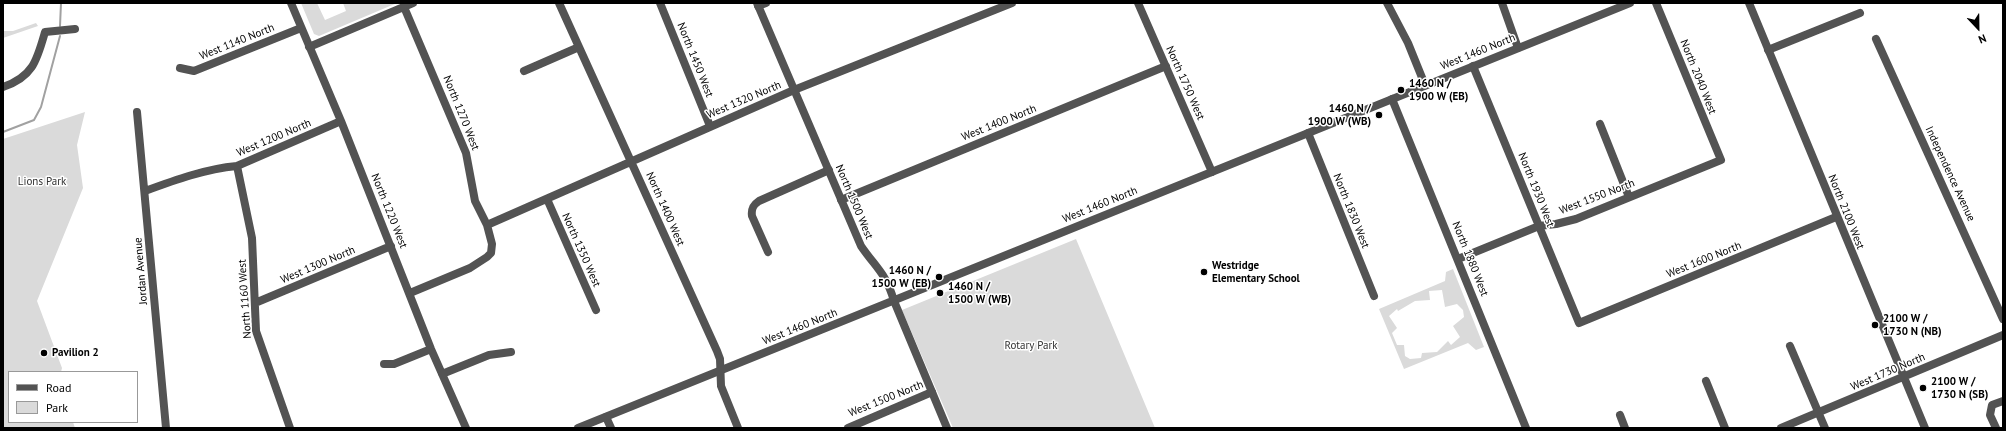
<!DOCTYPE html>
<style>
body{margin:0}
#map{position:relative;width:2006px;height:431px;overflow:hidden;background:#fff;font-family:"PT Sans",sans-serif}
canvas{display:block}
.frame{position:absolute;inset:0;border:4px solid #000;pointer-events:none}
.legend{position:absolute;left:8px;top:371px;width:130px;height:52px;box-sizing:border-box;background:#fff;border:1px solid #999;margin:0;padding:5px 7px;list-style:none;font-size:12px;color:#000}
.legend li{display:flex;align-items:center;gap:8px;height:20px}
.legend b{width:20px;border:1px solid #999}
.north{position:absolute;left:1958px;top:8px;width:40px;height:40px;-webkit-text-stroke:3px #fff;paint-order:stroke;rotate:158deg;font-size:11px;font-weight:700;line-height:16px;text-align:center;color:#000}
.north::after{content:'';display:block;margin:auto;width:14px;height:18px;background:#000;clip-path:polygon(50% 0,100% 100%,50% 72%,0 100%)}
</style>
<div id="map">
<canvas width="2006" height="431"></canvas>
<div class="frame"></div>
<ul class="legend">
<li><b style="height:5px;background:#535353"></b>Road</li>
<li><b style="height:11px;background:#dadada"></b>Park</li>
</ul>
<div class="north">N</div>
</div>
<script>
const context = document.querySelector('canvas').getContext('2d');
context.lineJoin = 'round';
function fill(path, color) { context.fillStyle = color; context.fill(path, 'evenodd'); }
function stroke(path, color, width, dash) { context.strokeStyle = color; context.lineWidth = width; context.lineCap = dash ? 'butt' : 'round'; context.setLineDash(dash || []); context.stroke(path); }
function write(font, color, halo, rows, align = 'center') {
  context.font = font + ' "PT Sans",sans-serif'; context.lineWidth = 3; context.setLineDash([]); context.textBaseline = 'middle'; context.strokeStyle = halo; context.fillStyle = color; for (const [text, x, y, turn = 0] of rows) {
    context.save(); context.translate(x, y); context.rotate((+turn || 0) * Math.PI / 180); context.textAlign = isNaN(turn) ? turn : align; if (halo) context.strokeText(text, 0, 0); context.fillText(text, 0, 0); context.restore();
  }
}
fill(new Path2D(`
 M 301,3 L 317,3 L 325,20 L 346,11 L 343,3 L 397,3 L 319,36 L 314,34 Z
 M 36,23 L 38,26 L 3,38 L 3,31 L 13,31 Z
 M 85,112 L 77,145 L 83,188 L 37,301 L 62,368 L 61,372 L 9,372 L 9,422 L 73,422 L 75,428 L 3,428 L 3,139 Z
 M 1076,239 L 1155,428 L 953,428 L 902,310 Z
 M 1453,269 L 1484,347 L 1476,350 L 1468,343 L 1404,369 L 1379,309 L 1445,281 L 1446,272 ZM 1442,290 L 1445,307 L 1457,304 L 1463,310 L 1464,317 L 1453,326 L 1460,337 L 1451,345 L 1448,341 L 1437,352 L 1422,353 L 1421,358 L 1410,359 L 1405,356 L 1404,345 L 1397,345 L 1392,333 L 1397,328 L 1389,316 L 1397,309 L 1398,311 L 1415,301 L 1430,300 L 1429,291 Z`), '#dadada');
stroke(new Path2D(`
 M 60,26 L 61,3
 M 3,132 L 34,120 L 41,107 L 60,36`), '#a1a1a1', 2);
stroke(new Path2D(`
 M 291,3 L 341,121 L 431,349 L 466,428
 M 559,3 L 717,351 L 720,359 L 721,386 L 738,428
 M 660,3 L 710,126
 M 1138,3 L 1212,172
 M 1387,3 L 1408,43 L 1425,85
 M 1502,3 L 1518,48
 M 758,6 L 766,3
 M 404,7 L 466,153 L 475,201 L 487,225 L 492,244 L 491,253 L 487,257 L 470,268 L 410,293
 M 1876,39 L 2003,319
 M 309,47 L 413,3
 M 1768,50 L 1860,13
 M 1473,66 L 1579,323 L 1836,217
 M 180,68 L 194,71 L 301,28
 M 524,71 L 579,47
 M 3,87 C 33,77 37,60 45,32 L 75,29
 M 1392,99 L 1526,428
 M 137,112 L 166,428
 M 1600,124 L 1629,197
 M 1308,133 L 1374,296
 M 237,166 L 252,238 L 256,331 L 290,428
 M 145,191 C 175,180 205,169 237,166 L 341,121
 M 547,199 L 596,310
 M 841,200 L 1166,66
 M 487,225 L 794,90 L 1012,3
 M 768,252 L 752,216 C 751,209 753,205 759,201 L 829,170
 M 1458,259 L 1539,226 L 1556,224 L 1576,219 L 1721,160 L 1656,3
 M 255,303 L 391,246
 M 1790,346 L 1825,428
 M 384,364 L 394,364 L 431,349
 M 442,374 L 489,355 L 511,352
 M 1706,381 L 1725,428
 M 1620,415 L 1625,428
 M 606,417 L 611,428
 M 848,428 L 932,392
 M 1996,428 L 1990,415 L 1992,405 L 2003,401`), '#535353', 8);
stroke(new Path2D(`
 M 757,3 L 861,246 C 876,268 886,273 894,301 L 947,428
 M 1749,3 L 1925,428
 M 578,428 L 1630,3
 M 1781,428 L 2003,335`), '#535353', 8);
for (const [x, y, r, color] of [
 [1401,90,4,"#000"],
 [1379,115,4,"#000"],
 [1204,272,4,"#000"],
 [939,277,4,"#000"],
 [940,293,4,"#000"],
 [1875,325,4,"#000"],
 [44,353,4,"#000"],
 [1923,388,4,"#000"]
]) { const dot = new Path2D(); dot.arc(x, y, r, 0, 2 * Math.PI); context.fillStyle = color; context.fill(dot); stroke(dot, '#fff', 1.5); }
write('11px', '#000', '#fff', [
 ["West 1140 North",237,42,-22],
 ["West 1460 North",1478,52,-22],
 ["North 1450 West",695,60,68],
 ["North 2040 West",1698,77,68],
 ["North 1750 West",1185,83,66],
 ["West 1320 North",744,100,-23],
 ["North 1270 West",461,113,68],
 ["West 1400 North",999,123,-22],
 ["West 1200 North",274,138,-23],
 ["Independence Avenue",1950,174,65],
 ["North 1930 West",1536,190,68],
 ["West 1550 North",1597,197,-21],
 ["North 1500 West",854,202,67],
 ["West 1460 North",1100,205,-22],
 ["North 1400 West",665,209,66],
 ["North 1220 West",389,211,68],
 ["North 1830 West",1351,211,68],
 ["North 2100 West",1846,212,68],
 ["North 1350 West",581,250,66],
 ["North 1880 West",1470,259,68],
 ["West 1600 North",1704,260,-22],
 ["West 1300 North",318,265,-23],
 ["Jordan Avenue",141,271,-95],
 ["North 1160 West",245,299,-94],
 ["West 1460 North",800,327,-22],
 ["West 1730 North",1888,372,-23],
 ["West 1500 North",886,399,-22]
]);
write('bold 11px', '#000', '#fff', [
 ["1460 N /",1409,84],
 ["1900 W (EB)",1409,97],
 ["1460 N /",1371,109,"right"],
 ["1900 W (WB)",1371,122,"right"],
 ["Westridge",1212,266],
 ["Elementary School",1212,279],
 ["1460 N /",931,271,"right"],
 ["1500 W (EB)",931,284,"right"],
 ["1460 N /",948,287],
 ["1500 W (WB)",948,300],
 ["2100 W /",1883,319],
 ["1730 N (NB)",1883,332],
 ["Pavilion 2",52,353],
 ["2100 W /",1931,382],
 ["1730 N (SB)",1931,395]
], 'left');
write('11px', '#313131', '#fff', [
 ["Lions Park",42,182],
 ["Rotary Park",1031,346]
]);
</script>
